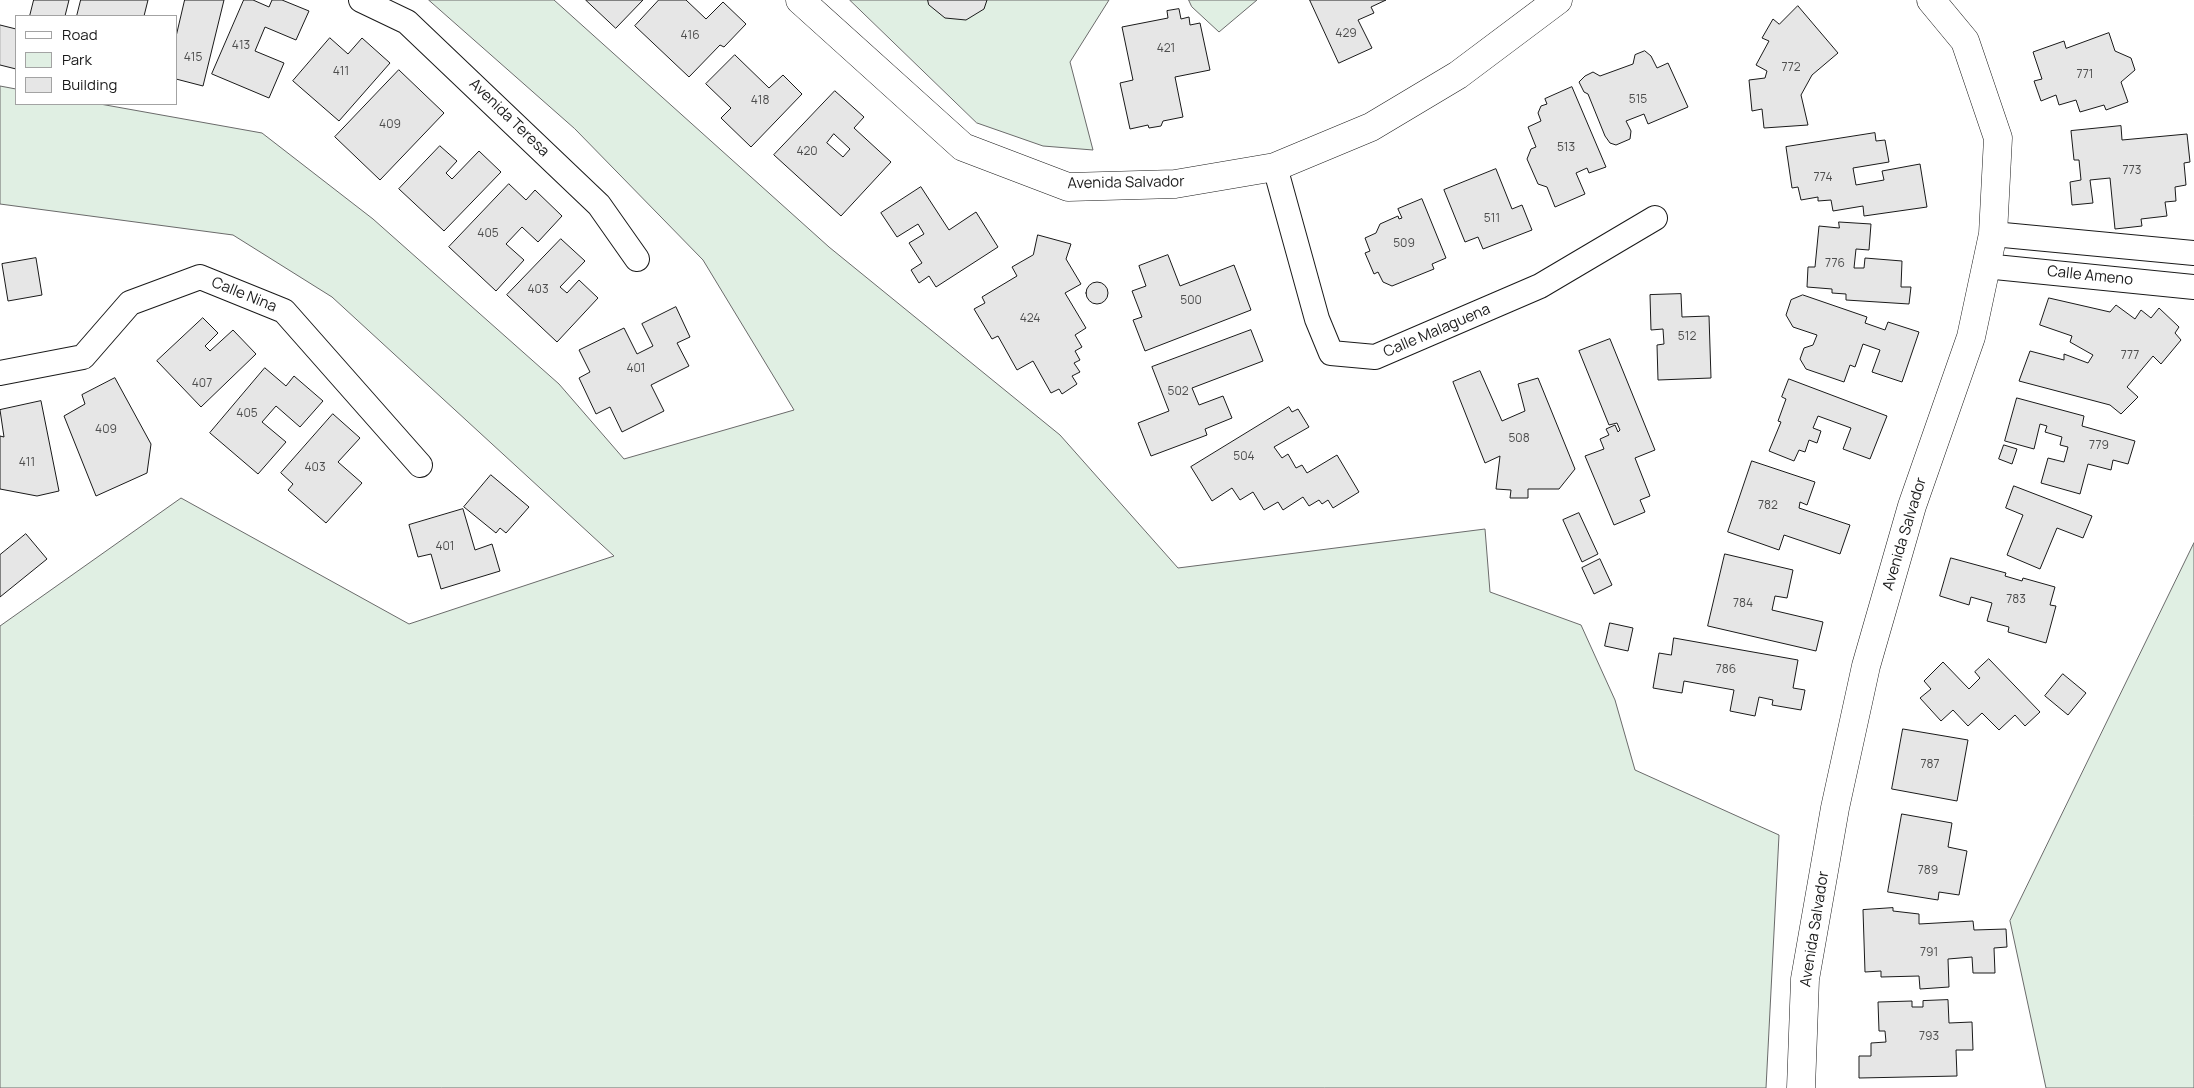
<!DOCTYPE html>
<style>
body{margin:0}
#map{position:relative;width:2194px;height:1088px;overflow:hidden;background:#fff;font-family:Manrope,sans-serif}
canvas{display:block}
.legend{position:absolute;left:15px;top:15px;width:162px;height:90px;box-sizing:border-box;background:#fff;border:1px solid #a3a3a3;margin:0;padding:6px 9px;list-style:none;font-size:15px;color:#1a1a1a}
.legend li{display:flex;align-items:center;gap:10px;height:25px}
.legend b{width:25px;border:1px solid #a3a3a3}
</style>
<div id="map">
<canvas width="2194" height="1088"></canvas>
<ul class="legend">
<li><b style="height:6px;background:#fff"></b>Road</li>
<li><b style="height:14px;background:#e0efe3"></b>Park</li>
<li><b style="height:14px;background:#e6e6e6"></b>Building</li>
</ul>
</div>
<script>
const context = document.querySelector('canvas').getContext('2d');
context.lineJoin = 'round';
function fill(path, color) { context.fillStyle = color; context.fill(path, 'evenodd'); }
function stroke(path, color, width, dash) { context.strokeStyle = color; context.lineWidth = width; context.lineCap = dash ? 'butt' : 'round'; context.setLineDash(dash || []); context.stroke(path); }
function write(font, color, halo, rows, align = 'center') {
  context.font = font + ' Manrope,sans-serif'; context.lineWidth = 4; context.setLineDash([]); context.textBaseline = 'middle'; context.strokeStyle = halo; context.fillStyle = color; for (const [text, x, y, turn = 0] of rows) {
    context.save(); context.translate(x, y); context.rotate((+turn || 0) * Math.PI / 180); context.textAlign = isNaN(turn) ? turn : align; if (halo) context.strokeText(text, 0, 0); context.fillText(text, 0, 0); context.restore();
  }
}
const green = new Path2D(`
 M 429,0 L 554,0 L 829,247 L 1060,435 L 1178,568 L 1485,529 L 1490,592 L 1581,625 L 1615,700 L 1635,770 L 1779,835 L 1766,1088 L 0,1088 L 0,626 L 181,498 L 409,624 L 614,556 L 332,297 L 233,235 L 0,204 L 0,86 L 16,89 L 16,104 L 100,104 L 262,133 L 373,219 L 559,384 L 624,459 L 794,410 L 703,260 L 575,129 Z
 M 850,0 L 1109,0 L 1070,62 L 1093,150 L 1043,146 L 977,123 Z
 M 1189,0 L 1257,0 L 1219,32 L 1192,7 Z
 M 2194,543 L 2194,1088 L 2046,1088 L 2010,921 Z`);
fill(green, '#e0efe3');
stroke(green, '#6a6a6a', 1);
const building = new Path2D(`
 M 34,0 L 69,0 L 65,16 L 30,16 Z
 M 81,0 L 148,0 L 144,16 L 77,16 Z
 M 185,0 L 224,0 L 203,86 L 176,79 L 176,37 Z
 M 244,0 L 253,0 L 269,7 L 272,0 L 282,0 L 309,11 L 296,40 L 265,27 L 255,51 L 284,63 L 269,98 L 212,74 Z
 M 586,0 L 643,0 L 616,28 Z
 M 659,0 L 686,0 L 706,19 L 723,2 L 746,24 L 724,47 L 720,45 L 689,77 L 635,26 Z
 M 928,0 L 987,0 L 984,9 L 966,20 L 945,18 L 929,5 Z
 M 1310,0 L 1386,0 L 1371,7 L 1374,13 L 1358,20 L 1372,48 L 1339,63 Z
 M 1798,6 L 1838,53 L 1812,75 L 1801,95 L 1808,125 L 1764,128 L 1762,109 L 1752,111 L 1749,80 L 1765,78 L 1767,71 L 1756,65 L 1769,41 L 1762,38 L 1773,19 L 1779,24 Z
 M 1179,9 L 1181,19 L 1189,17 L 1190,25 L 1200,23 L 1210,70 L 1175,77 L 1183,117 L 1163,121 L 1161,126 L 1149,128 L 1148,125 L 1130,129 L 1120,83 L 1133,80 L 1122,27 L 1168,18 L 1167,11 Z
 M 0,25 L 16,29 L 16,69 L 0,65 Z
 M 2109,33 L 2115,51 L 2131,58 L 2135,70 L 2121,82 L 2128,102 L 2106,110 L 2104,105 L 2080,112 L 2076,100 L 2059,105 L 2056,95 L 2041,101 L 2034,81 L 2042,79 L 2033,52 L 2064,41 L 2066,48 Z
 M 330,38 L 348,54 L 362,38 L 390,63 L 339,121 L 293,81 Z
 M 1645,51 L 1651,56 L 1657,68 L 1668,63 L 1688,107 L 1648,124 L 1644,114 L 1626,121 L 1631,131 L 1630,139 L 1616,145 L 1610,143 L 1605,136 L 1588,94 L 1584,92 L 1579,82 L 1585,76 L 1593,72 L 1600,76 L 1633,64 L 1635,55 Z
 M 735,55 L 769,88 L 783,75 L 802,94 L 751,147 L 721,118 L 731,108 L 706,84 Z
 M 399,70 L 444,113 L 380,180 L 335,137 Z
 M 1572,87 L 1606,167 L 1589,173 L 1587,168 L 1576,173 L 1585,194 L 1555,207 L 1547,187 L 1538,184 L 1527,159 L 1531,149 L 1536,147 L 1528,127 L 1541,121 L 1538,113 L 1541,106 L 1547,104 L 1545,99 Z
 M 835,91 L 864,117 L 854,128 L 891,162 L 841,216 L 774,155 ZM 834,134 L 850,149 L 843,157 L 827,143 Z
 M 2121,126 L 2122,140 L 2187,134 L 2190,162 L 2184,163 L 2186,185 L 2175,187 L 2176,201 L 2165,202 L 2167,216 L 2141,219 L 2142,226 L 2115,229 L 2110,178 L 2090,180 L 2093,203 L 2072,205 L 2070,182 L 2081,180 L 2079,160 L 2074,160 L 2071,131 Z
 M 1875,133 L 1876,141 L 1885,140 L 1889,162 L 1853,168 L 1856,185 L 1884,180 L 1882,171 L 1920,164 L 1927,207 L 1864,216 L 1863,206 L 1833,211 L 1831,200 L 1818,201 L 1818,197 L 1801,200 L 1798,187 L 1792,188 L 1786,147 Z
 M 440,146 L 457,161 L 446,173 L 452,179 L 479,151 L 501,172 L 444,231 L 399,189 Z
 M 1496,169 L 1512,209 L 1522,205 L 1532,230 L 1483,249 L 1478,237 L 1465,242 L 1444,190 Z
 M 509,184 L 526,200 L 535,190 L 562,216 L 538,242 L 522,227 L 506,244 L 524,260 L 496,291 L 449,247 Z
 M 921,187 L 949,230 L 976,212 L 998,247 L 936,287 L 929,276 L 919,283 L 911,270 L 922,263 L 909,243 L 924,234 L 918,224 L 897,237 L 881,213 Z
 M 1422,199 L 1446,258 L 1432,264 L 1434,269 L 1392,286 L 1383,282 L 1378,272 L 1374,274 L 1365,253 L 1370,251 L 1365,238 L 1376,233 L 1380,224 L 1398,216 L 1399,219 L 1402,218 L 1398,209 Z
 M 1839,222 L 1871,224 L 1869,250 L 1856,249 L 1854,268 L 1864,268 L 1865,258 L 1902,261 L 1901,287 L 1911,287 L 1909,304 L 1846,300 L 1846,294 L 1832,293 L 1832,289 L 1807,287 L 1808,267 L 1815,267 L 1819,226 L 1839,228 Z
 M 1038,235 L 1071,244 L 1066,259 L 1081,284 L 1065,293 L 1086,328 L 1075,335 L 1082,347 L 1075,351 L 1080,360 L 1074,363 L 1080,372 L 1072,376 L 1077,384 L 1062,394 L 1059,389 L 1051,393 L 1033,361 L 1017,370 L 998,336 L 992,339 L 974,309 L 985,303 L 982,297 L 1017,276 L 1012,267 L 1033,255 Z
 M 561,239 L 585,261 L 560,287 L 567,293 L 579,280 L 598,298 L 557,342 L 507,295 Z
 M 1168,255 L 1180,286 L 1234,265 L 1251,310 L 1145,351 L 1133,320 L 1142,317 L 1132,291 L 1146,286 L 1139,266 Z
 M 36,258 L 42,295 L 8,301 L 2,264 Z
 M1086 293a11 11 0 1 1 22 0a11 11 0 1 1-22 0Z
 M 1681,294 L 1682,317 L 1709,316 L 1711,378 L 1658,380 L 1657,345 L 1664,344 L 1663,329 L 1651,330 L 1650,295 Z
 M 1803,295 L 1867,317 L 1865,323 L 1885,330 L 1888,322 L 1919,332 L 1902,382 L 1872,372 L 1880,350 L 1863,344 L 1855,367 L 1850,365 L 1844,382 L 1806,369 L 1800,359 L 1804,348 L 1813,345 L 1817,335 L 1793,327 L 1786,315 L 1791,300 Z
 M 2049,298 L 2110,312 L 2116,305 L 2135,319 L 2141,310 L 2151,318 L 2159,308 L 2179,327 L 2175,333 L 2181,340 L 2161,364 L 2153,356 L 2127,387 L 2138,397 L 2121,414 L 2110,405 L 2019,381 L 2030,351 L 2064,360 L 2064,354 L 2088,363 L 2093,355 L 2070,342 L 2072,336 L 2040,325 Z
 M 676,307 L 690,337 L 677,343 L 689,366 L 651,385 L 664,411 L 622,432 L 610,407 L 596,414 L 579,378 L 590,372 L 579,350 L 624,328 L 637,354 L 653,346 L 642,324 Z
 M 203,318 L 218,333 L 205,346 L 210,351 L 233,330 L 256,354 L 201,407 L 157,361 Z
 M 1251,330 L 1263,361 L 1192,388 L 1199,405 L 1223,396 L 1232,418 L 1205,429 L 1207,435 L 1151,456 L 1138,423 L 1169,411 L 1152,367 Z
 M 1610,339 L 1655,450 L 1635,458 L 1650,496 L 1640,500 L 1645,512 L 1614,525 L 1585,456 L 1604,449 L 1600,439 L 1609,435 L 1606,429 L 1615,425 L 1618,432 L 1620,430 L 1617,423 L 1609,425 L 1579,351 Z
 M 265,368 L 286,386 L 294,376 L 323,401 L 300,427 L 276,406 L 262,422 L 286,442 L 258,474 L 210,433 Z
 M 1480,371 L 1502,421 L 1525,411 L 1518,384 L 1538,378 L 1575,469 L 1559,489 L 1528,489 L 1528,498 L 1510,498 L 1511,490 L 1496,489 L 1500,456 L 1485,463 L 1453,382 Z
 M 115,378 L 151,444 L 147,473 L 96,496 L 64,416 L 85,404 L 82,395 Z
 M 1789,379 L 1887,416 L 1870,459 L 1843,449 L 1851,428 L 1818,416 L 1813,428 L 1821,431 L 1817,443 L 1809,440 L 1805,452 L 1799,450 L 1794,461 L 1769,451 L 1781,422 L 1778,421 L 1786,399 L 1782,397 Z
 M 2017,398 L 2084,416 L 2082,426 L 2135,441 L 2128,464 L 2113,460 L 2111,470 L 2088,464 L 2080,494 L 2041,483 L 2048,458 L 2064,462 L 2068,447 L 2060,445 L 2062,437 L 2045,432 L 2047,426 L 2040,424 L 2034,449 L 2005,441 Z
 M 41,401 L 59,491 L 37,496 L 0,489 L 0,436 L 4,437 L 0,410 Z
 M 1289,407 L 1292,412 L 1298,409 L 1309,427 L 1274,447 L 1282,458 L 1288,454 L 1296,468 L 1302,465 L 1307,473 L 1337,455 L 1359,492 L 1333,508 L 1328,500 L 1322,504 L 1319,500 L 1309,506 L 1303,497 L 1283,510 L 1278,502 L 1264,510 L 1253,492 L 1240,500 L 1232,488 L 1212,501 L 1191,467 Z
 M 333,414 L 360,438 L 338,462 L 362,483 L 326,523 L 288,490 L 293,484 L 281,473 Z
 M 2004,445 L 2017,449 L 2012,464 L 1999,459 Z
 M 1752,461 L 1815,482 L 1807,505 L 1800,502 L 1799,508 L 1850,525 L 1840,554 L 1784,535 L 1779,550 L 1728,532 Z
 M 491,475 L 529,507 L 506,533 L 500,528 L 496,533 L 464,507 Z
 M 2014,486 L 2092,516 L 2083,538 L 2057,528 L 2040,569 L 2007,555 L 2023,515 L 2006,508 Z
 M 463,509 L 475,550 L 492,544 L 500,571 L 441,589 L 431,554 L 418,557 L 409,525 Z
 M 1579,513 L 1598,554 L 1582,562 L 1563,520 Z
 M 26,534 L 47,559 L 0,597 L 0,555 Z
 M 1725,554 L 1793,570 L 1787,598 L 1775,596 L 1772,610 L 1823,622 L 1816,651 L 1708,626 Z
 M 1951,558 L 2006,573 L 2005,576 L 2022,581 L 2023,578 L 2055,587 L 2050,605 L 2056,606 L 2046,643 L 2008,632 L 2009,627 L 1987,621 L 1992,603 L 1971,597 L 1969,605 L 1940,596 Z
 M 1600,559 L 1612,585 L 1594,594 L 1582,568 Z
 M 1610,623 L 1633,628 L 1628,651 L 1605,646 Z
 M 1674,638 L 1798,660 L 1793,688 L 1805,690 L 1801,710 L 1772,705 L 1773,700 L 1759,697 L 1755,716 L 1730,711 L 1734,690 L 1684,681 L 1682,693 L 1653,688 L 1659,653 L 1671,655 Z
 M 1989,659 L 2040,712 L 2025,726 L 2015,715 L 1999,730 L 1982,713 L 1968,726 L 1953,710 L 1941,721 L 1920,698 L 1931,689 L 1924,681 L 1943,662 L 1969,689 L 1980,678 L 1975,672 Z
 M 2063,674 L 2086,693 L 2068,715 L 2045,696 Z
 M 1903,729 L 1968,740 L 1957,801 L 1892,789 Z
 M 1902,814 L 1952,823 L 1948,847 L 1967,851 L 1959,895 L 1939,892 L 1938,900 L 1888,892 Z
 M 1893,908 L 1893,911 L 1919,914 L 1919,924 L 1973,921 L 1974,930 L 2006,929 L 2007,947 L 1994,948 L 1995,973 L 1973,973 L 1972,957 L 1948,959 L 1949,987 L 1920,989 L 1919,976 L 1881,977 L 1881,971 L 1865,972 L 1863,910 Z
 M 1948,1000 L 1949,1023 L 1972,1022 L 1973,1050 L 1956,1050 L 1957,1076 L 1859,1078 L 1859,1056 L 1871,1056 L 1871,1043 L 1886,1042 L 1885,1031 L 1879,1031 L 1878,1002 L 1912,1001 L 1912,1007 L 1923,1007 L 1923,1001 Z`);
fill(building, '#e6e6e6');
stroke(building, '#1a1a1a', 1);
const street = new Path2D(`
 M 361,0 L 407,22 L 599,205 L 637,259
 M 1275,167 L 1317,319 L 1331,353 L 1375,357 L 1540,286 L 1655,218
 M 1993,234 L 2194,253
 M 1985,266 L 2194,287
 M 0,373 L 83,357 L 130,303 L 200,277 L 284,311 L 420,465`);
const secondary = new Path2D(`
 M 800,0 L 963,147 L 1068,187 L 1175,184 L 1275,167 L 1371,127 L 1458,75 L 1558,0
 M 1801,1088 L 1805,979 L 1835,808 L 1866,666 L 1912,506 L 1971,337 L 1993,234 L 1998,138 L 1965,41 L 1931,0`);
stroke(street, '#1a1a1a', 26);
stroke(secondary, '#1a1a1a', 29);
stroke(street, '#fff', 24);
stroke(secondary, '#fff', 28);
write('12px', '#4d4d4d', null, [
 ["429",1346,34],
 ["416",690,36],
 ["413",241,46],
 ["421",1166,49],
 ["415",193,58],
 ["772",1791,68],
 ["411",341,72],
 ["771",2085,75],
 ["515",1638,100],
 ["418",760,101],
 ["409",390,125],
 ["513",1566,148],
 ["420",807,152],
 ["773",2132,171],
 ["774",1823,178],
 ["511",1492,219],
 ["405",488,234],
 ["509",1404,244],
 ["776",1835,264],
 ["403",538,290],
 ["500",1191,301],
 ["424",1030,319],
 ["512",1687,337],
 ["777",2130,356],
 ["401",636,369],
 ["407",202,384],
 ["502",1178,392],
 ["405",247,414],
 ["409",106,430],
 ["508",1519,439],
 ["779",2099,446],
 ["504",1244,457],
 ["411",27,463],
 ["403",315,468],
 ["782",1768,506],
 ["401",445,547],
 ["783",2016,600],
 ["784",1743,604],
 ["786",1726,670],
 ["787",1930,765],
 ["789",1928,871],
 ["791",1929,953],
 ["793",1929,1037]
]);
write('15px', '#1a1a1a', '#fff', [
 ["Avenida Teresa",509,118,44],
 ["Avenida Salvador",1126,183,-1],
 ["Calle Ameno",2090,276,6],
 ["Calle Nina",244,295,22],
 ["Calle Malaguena",1437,331,-23],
 ["Avenida Salvador",1905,534,-73],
 ["Avenida Salvador",1815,929,-81]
]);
</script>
